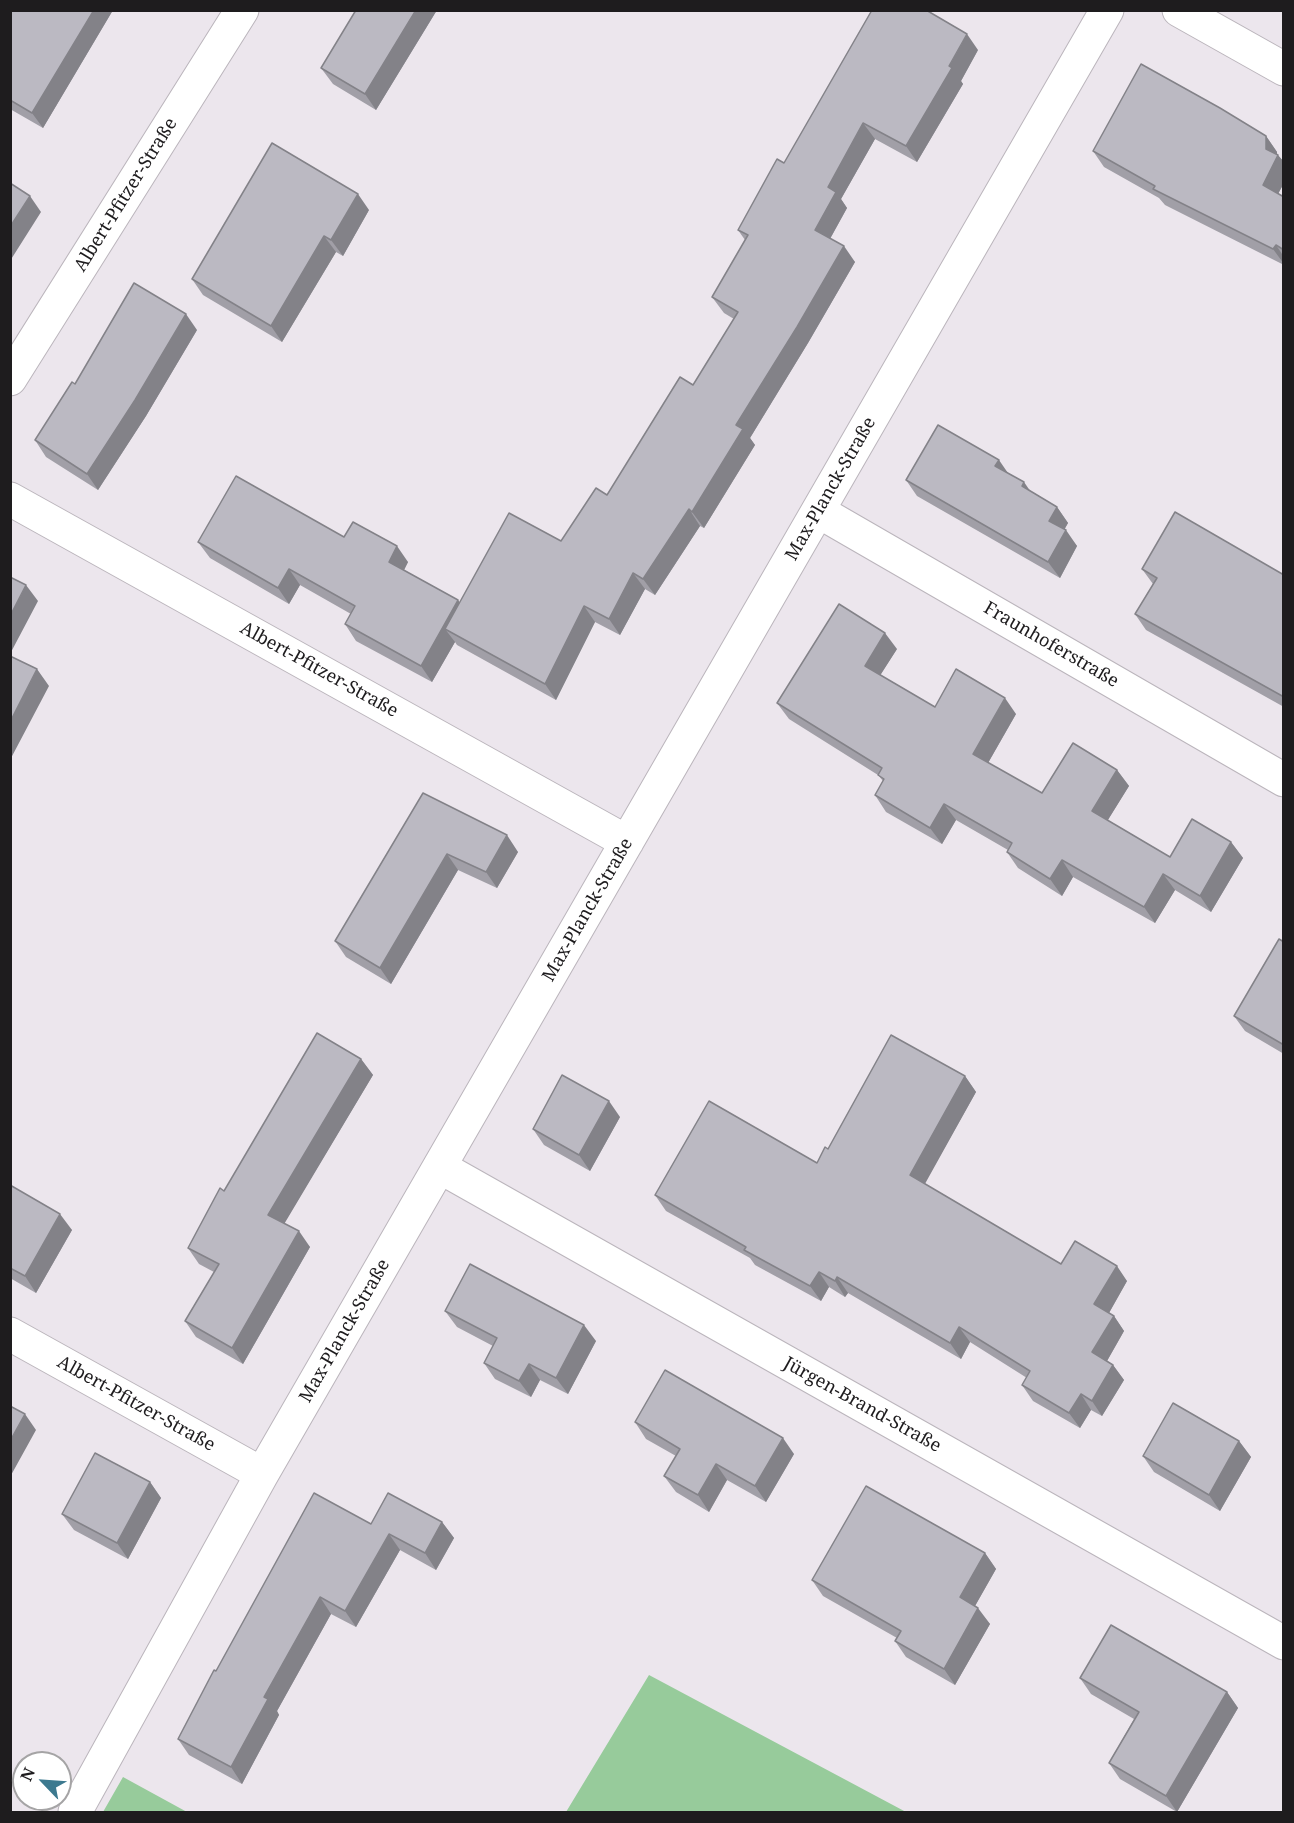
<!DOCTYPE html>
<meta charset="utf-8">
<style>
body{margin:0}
#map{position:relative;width:1294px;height:1823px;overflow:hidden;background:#ece6ed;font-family:"Noto Serif",serif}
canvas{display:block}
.frame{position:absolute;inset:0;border:12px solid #1e1c1e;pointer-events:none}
.north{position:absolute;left:12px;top:1751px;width:60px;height:60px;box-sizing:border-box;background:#fff;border:2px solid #a5a4a5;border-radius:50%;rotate:295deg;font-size:16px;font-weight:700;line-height:24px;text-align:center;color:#1e1c1e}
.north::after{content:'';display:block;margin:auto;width:21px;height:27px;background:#3c798f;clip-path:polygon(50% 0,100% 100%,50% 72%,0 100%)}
</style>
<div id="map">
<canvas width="1294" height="1823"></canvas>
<div class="frame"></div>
<div class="north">N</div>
</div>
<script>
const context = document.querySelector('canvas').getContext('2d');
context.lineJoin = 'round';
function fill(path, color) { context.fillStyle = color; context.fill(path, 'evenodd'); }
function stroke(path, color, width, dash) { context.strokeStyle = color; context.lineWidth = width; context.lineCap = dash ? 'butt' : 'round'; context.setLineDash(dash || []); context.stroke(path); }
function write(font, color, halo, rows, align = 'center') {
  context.font = font + ' "Noto Serif",serif'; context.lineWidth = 4.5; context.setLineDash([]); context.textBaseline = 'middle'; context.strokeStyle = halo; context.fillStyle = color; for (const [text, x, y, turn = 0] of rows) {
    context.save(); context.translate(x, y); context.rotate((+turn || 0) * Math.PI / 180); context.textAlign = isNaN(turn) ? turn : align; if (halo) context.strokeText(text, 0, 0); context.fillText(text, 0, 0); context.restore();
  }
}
fill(new Path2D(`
 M 649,1675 L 906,1812 L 566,1812 Z
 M 123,1777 L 187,1812 L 103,1812 Z`), '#97cb9b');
const minor = new Path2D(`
 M 1179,10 L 1284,69
 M 10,379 L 242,10
 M 10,499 L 627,842
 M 818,511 L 1284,780
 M 440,1167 L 1284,1643
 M 10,1334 L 262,1474
 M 75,1812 L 262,1474 L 1107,10`);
stroke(minor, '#bbb5bc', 35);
stroke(minor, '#fff', 33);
fill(new Path2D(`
 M 10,10 L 113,10 L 43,128 L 10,109 Z
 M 356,10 L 437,10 L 376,110 L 333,84 L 321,68 Z
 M 978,50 L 961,81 L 963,84 L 917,162 L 875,139 L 841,199 L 847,208 L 830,239 L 855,262 L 808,343 L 750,438 L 755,445 L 704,528 L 700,526 L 655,595 L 645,589 L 620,635 L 595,622 L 556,700 L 457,645 L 455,642 L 432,682 L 356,641 L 345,624 L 351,614 L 300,585 L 289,604 L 210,558 L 198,542 L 344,537 L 408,562 L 404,570 L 458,600 L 460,603 L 561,541 L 607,495 L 693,385 L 734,319 L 724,313 L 712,297 L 745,240 L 738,230 L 784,163 Z
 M 1266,136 L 1277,152 L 1277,155 L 1284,162 L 1284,183 L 1278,194 L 1284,197 L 1284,265 L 1165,205 L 1159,198 L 1104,167 L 1093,151 Z
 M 369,210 L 343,256 L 336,252 L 282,342 L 203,295 L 192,279 Z
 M 197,330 L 146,416 L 98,490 L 46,457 L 35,440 L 75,384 Z
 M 1008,473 L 1029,490 L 1057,507 L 1068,523 L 1064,530 L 1077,546 L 1060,578 L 917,496 L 906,480 Z
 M 1142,569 L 1284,575 L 1284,707 L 1146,630 L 1135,614 L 1153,584 Z
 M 897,649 L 880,675 L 935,707 L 1016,714 L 988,763 L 1042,793 L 1117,770 L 1129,786 L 1107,821 L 1170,857 L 1231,842 L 1243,858 L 1211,912 L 1175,890 L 1155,923 L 1073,877 L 1062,896 L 1018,868 L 1007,852 L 1008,850 L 956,820 L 942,844 L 886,812 L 875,795 L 883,781 L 878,775 L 789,719 L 777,703 Z
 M 423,793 L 518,852 L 497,888 L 458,870 L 391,984 L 346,957 L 335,941 Z
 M 1284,942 L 1284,1054 L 1245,1031 L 1234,1016 Z
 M 361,1059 L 373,1075 L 284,1223 L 310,1247 L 243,1364 L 196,1337 L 185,1321 L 214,1272 L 199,1264 L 188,1248 L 224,1191 Z
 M 965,1076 L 976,1092 L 924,1184 L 1061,1264 L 1127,1281 L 1109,1313 L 1114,1316 L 1124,1331 L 1107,1361 L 1113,1365 L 1124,1380 L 1102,1416 L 1091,1410 L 1080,1428 L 1033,1401 L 1022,1385 L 1027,1378 L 970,1342 L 961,1359 L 848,1293 L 845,1297 L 829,1287 L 821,1301 L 755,1265 L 750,1258 L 666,1211 L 655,1195 L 817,1163 L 828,1149 Z
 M 620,1117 L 590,1171 L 544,1145 L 533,1129 Z
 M 10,1185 L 72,1230 L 36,1293 L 10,1278 Z
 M 445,1311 L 596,1341 L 568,1394 L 540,1380 L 531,1397 L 495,1379 L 484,1363 L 493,1346 L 457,1327 Z
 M 635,1422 L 794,1454 L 766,1502 L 727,1480 L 709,1512 L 676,1492 L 664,1476 L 676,1456 L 646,1439 Z
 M 1239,1441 L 1251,1457 L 1220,1511 L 1154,1472 L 1143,1456 Z
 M 150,1482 L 161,1498 L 128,1559 L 74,1530 L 62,1514 Z
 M 442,1522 L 454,1538 L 436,1570 L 400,1550 L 356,1627 L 331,1614 L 277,1711 L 279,1715 L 242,1784 L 189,1755 L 178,1739 L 216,1671 L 371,1524 Z
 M 985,1553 L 996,1569 L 975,1606 L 990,1624 L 955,1685 L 906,1657 L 895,1641 L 897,1638 L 823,1596 L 812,1580 Z
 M 1080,1678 L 1227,1692 L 1238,1708 L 1177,1812 L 1120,1779 L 1109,1763 L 1134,1719 L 1091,1694 Z`), '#a19fa7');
fill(new Path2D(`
 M 94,10 L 113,10 L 43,128 L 32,113 Z
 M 416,10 L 437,10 L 376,110 L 365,94 Z
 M 967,34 L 978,50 L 961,81 L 963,84 L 917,162 L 906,146 L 949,66 Z
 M 863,123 L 875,139 L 841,199 L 847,208 L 826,246 L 815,230 L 828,187 Z
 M 1266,136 L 1277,152 L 1277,158 L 1278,155 L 1284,162 L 1284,183 L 1274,201 L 1263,185 Z
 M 358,194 L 369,210 L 343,256 L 331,240 Z
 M 30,196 L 41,212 L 10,261 L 10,227 Z
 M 324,236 L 336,252 L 282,342 L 271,326 Z
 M 1276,245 L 1284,257 L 1284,264 L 1273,249 Z
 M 844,246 L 855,262 L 808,343 L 750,438 L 755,445 L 704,528 L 692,512 L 736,425 Z
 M 186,314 L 197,330 L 146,416 L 98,490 L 87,474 Z
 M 999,460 L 1010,476 L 995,466 Z
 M 1024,482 L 1035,498 L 1022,486 Z
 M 1057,507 L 1068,523 L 1060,537 L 1049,521 Z
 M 689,509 L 700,526 L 655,595 L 643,579 Z
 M 1066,530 L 1077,546 L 1060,578 L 1048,562 Z
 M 397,546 L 408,562 L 400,578 L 389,562 Z
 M 289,569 L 300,585 L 289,604 L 278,588 Z
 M 633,573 L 645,589 L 620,635 L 609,619 Z
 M 26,585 L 38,601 L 10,654 L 10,616 Z
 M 458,600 L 469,616 L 445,629 L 455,642 L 432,682 L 421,666 Z
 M 584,606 L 595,622 L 556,700 L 545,684 Z
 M 885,633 L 897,649 L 876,682 L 865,666 Z
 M 37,669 L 49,686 L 10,760 L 10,722 Z
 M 1005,698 L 1016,714 L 984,770 L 973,754 Z
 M 1117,770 L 1129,786 L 1103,828 L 1092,811 Z
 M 944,804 L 956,820 L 942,844 L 930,828 Z
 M 507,835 L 518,852 L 497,888 L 486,872 Z
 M 1231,842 L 1243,858 L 1211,912 L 1200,896 Z
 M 447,854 L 458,870 L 391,984 L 380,968 Z
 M 1062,860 L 1073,877 L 1062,896 L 1050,879 Z
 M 1163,874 L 1175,890 L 1155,923 L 1144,907 Z
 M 361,1059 L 373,1075 L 280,1231 L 268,1215 Z
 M 965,1076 L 976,1092 L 921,1191 L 910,1175 Z
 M 609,1101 L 620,1117 L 590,1171 L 579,1155 Z
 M 60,1214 L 72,1230 L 36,1293 L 25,1276 Z
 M 299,1231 L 310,1247 L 243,1364 L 232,1348 Z
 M 1117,1266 L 1127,1281 L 1105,1320 L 1094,1304 Z
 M 819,1272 L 829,1287 L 821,1301 L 810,1286 Z
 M 837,1277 L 848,1293 L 845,1297 L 835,1281 Z
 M 1114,1316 L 1124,1331 L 1103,1368 L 1092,1352 Z
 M 584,1325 L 596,1341 L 568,1394 L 556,1378 Z
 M 959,1327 L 970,1342 L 961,1359 L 950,1343 Z
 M 529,1364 L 540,1380 L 531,1397 L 519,1381 Z
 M 1113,1365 L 1124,1380 L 1102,1416 L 1092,1401 Z
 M 1081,1394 L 1091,1410 L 1080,1428 L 1069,1413 Z
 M 25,1414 L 36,1430 L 10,1477 L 10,1441 Z
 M 783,1438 L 794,1454 L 766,1502 L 755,1486 Z
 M 1239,1441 L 1251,1457 L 1220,1511 L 1209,1495 Z
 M 716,1464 L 727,1480 L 709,1512 L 698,1495 Z
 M 150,1482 L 161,1498 L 128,1559 L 117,1543 Z
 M 442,1522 L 454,1538 L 436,1570 L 425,1553 Z
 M 389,1534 L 400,1550 L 356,1627 L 345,1611 Z
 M 985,1553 L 996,1569 L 971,1613 L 960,1597 Z
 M 320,1597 L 331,1614 L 277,1711 L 279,1715 L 242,1784 L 231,1767 L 264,1697 Z
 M 978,1608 L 990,1624 L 955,1685 L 944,1669 Z
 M 1227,1692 L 1238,1708 L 1177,1812 L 1166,1796 Z`), '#838288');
const building = new Path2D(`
 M 10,10 L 94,10 L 32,113 L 10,100 Z
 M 356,10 L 416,10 L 365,94 L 321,68 Z
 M 872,10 L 926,10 L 967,34 L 949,66 L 952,68 L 906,146 L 863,123 L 828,187 L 836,192 L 815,230 L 844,246 L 797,327 L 736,425 L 743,429 L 692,512 L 689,509 L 643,579 L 633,573 L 609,619 L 584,606 L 545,684 L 445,629 L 509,513 L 561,541 L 596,488 L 607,495 L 680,377 L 693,385 L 738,312 L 712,297 L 748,235 L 738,230 L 777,159 L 784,163 Z
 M 1141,64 L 1220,108 L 1266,136 L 1266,149 L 1278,155 L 1263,185 L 1284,197 L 1284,250 L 1276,245 L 1273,249 L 1153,189 L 1155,186 L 1093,151 Z
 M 272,143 L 358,194 L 331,240 L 324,236 L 271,326 L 192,279 Z
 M 10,183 L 30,196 L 10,227 Z
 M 134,283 L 186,314 L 135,400 L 87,474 L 35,440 L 72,382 L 75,384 Z
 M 938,425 L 999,460 L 995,466 L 1024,482 L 1022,486 L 1057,507 L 1049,521 L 1066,530 L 1048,562 L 906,480 Z
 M 236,476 L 344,537 L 353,522 L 397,546 L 389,562 L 458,600 L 421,666 L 345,624 L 355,606 L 289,569 L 278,588 L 198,542 Z
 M 1175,512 L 1284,575 L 1284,697 L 1135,614 L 1157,578 L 1142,569 Z
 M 10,577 L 26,585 L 10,616 Z
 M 839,604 L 885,633 L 865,666 L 935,707 L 956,669 L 1005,698 L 973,754 L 1042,793 L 1073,743 L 1117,770 L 1092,811 L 1170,857 L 1192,819 L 1231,842 L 1200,896 L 1163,874 L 1144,907 L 1062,860 L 1050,879 L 1007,852 L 1012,843 L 944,804 L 930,828 L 875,795 L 884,779 L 878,775 L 882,768 L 777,703 Z
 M 10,656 L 37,669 L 10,722 Z
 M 423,793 L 507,835 L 486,872 L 447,854 L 380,968 L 335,941 Z
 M 1279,939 L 1284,942 L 1284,1045 L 1234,1016 Z
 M 317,1033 L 361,1059 L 268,1215 L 299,1231 L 232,1348 L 185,1321 L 219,1264 L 188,1248 L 220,1188 L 224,1191 Z
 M 891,1035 L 965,1076 L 910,1175 L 1061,1264 L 1075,1241 L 1117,1266 L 1094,1304 L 1114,1316 L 1092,1352 L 1113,1365 L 1092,1401 L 1081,1394 L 1069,1413 L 1022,1385 L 1030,1371 L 959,1327 L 950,1343 L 837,1277 L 835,1281 L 819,1272 L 810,1286 L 744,1250 L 746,1247 L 655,1195 L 709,1101 L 817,1163 L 825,1147 L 828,1149 Z
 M 562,1075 L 609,1101 L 579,1155 L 533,1129 Z
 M 10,1185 L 60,1214 L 25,1276 L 10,1268 Z
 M 470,1264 L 584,1325 L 556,1378 L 529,1364 L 519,1381 L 484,1363 L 497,1338 L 445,1311 Z
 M 665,1370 L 783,1438 L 755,1486 L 716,1464 L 698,1495 L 664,1476 L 680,1449 L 635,1422 Z
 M 1173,1403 L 1239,1441 L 1209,1495 L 1143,1456 Z
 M 10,1406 L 25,1414 L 10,1441 Z
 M 95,1453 L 150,1482 L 117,1543 L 62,1514 Z
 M 866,1486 L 985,1553 L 960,1597 L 978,1608 L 944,1669 L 895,1641 L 901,1631 L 812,1580 Z
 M 314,1493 L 371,1524 L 388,1493 L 442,1522 L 425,1553 L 389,1534 L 345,1611 L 320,1597 L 264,1697 L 268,1699 L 231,1767 L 178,1739 L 214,1670 L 216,1671 Z
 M 1111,1625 L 1227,1692 L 1166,1796 L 1109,1763 L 1139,1712 L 1080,1678 Z`);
fill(building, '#bbb9c2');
stroke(building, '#838288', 1.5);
write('18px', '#1e1c1e', '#fff', [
 ["Albert-Pfitzer-Straße",126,195,-58],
 ["Max-Planck-Straße",831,489,-60],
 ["Fraunhoferstraße",1051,645,30],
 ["Albert-Pfitzer-Straße",319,670,29],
 ["Max-Planck-Straße",588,910,-60],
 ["Max-Planck-Straße",345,1331,-60],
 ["Albert-Pfitzer-Straße",136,1404,29],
 ["Jürgen-Brand-Straße",862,1405,29]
]);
</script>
